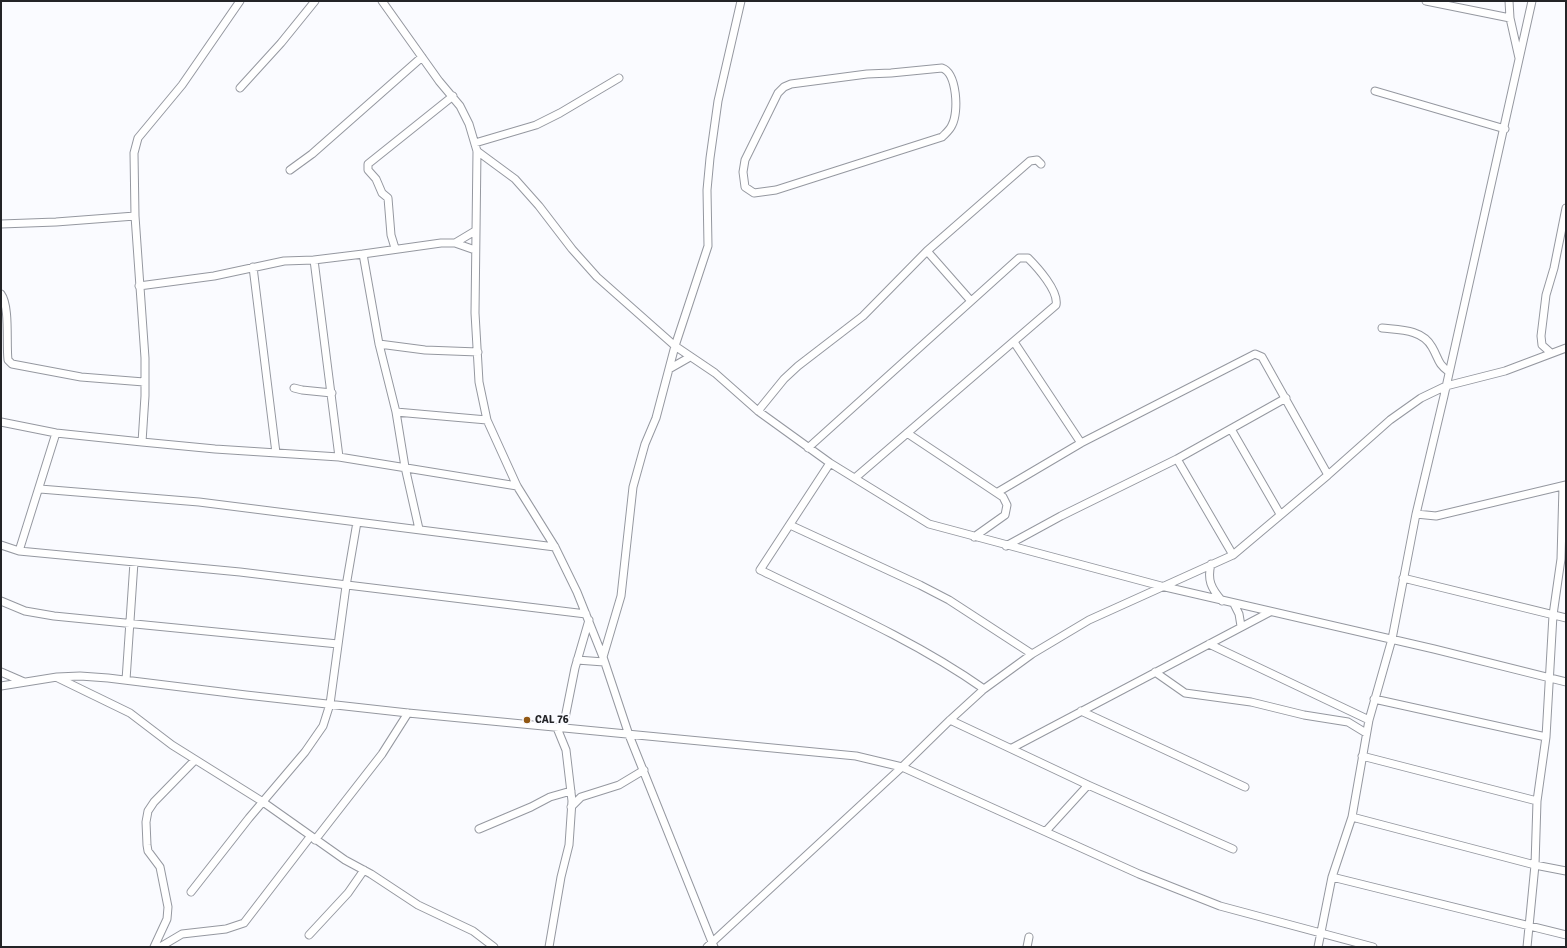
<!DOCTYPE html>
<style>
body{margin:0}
#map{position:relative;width:1567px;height:948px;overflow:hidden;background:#fafbff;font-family:Signika,sans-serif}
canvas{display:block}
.frame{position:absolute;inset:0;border:2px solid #232427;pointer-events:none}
</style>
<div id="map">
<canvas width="1567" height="948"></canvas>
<div class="frame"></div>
</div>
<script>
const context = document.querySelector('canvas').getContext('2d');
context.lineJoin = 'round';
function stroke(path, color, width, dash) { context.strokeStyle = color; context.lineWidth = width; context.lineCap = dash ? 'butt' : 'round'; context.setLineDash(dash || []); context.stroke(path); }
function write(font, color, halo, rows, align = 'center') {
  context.font = font + ' Signika,sans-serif'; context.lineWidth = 4; context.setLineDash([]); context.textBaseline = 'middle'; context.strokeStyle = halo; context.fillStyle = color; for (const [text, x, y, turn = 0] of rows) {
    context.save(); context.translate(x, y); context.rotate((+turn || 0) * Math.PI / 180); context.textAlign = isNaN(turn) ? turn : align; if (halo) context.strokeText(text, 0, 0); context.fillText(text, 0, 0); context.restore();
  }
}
const street = new Path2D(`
 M 382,1 L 439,81 L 460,106 L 469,124 L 477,151 L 475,313 L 479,382 L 487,420 L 517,486 L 555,547 L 577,592 L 603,657 L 629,735 L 714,947
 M 1426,1 L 1510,18
 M 1509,1 L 1510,18 L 1519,58
 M 942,68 C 957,73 959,112 952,125 C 950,130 946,133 942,137 L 776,190 L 754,193 L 745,187 L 743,172 L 745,160 L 778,93 L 784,87 L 791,84 L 867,74 L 891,73 Z
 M 240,88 L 281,43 L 315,1
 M 1375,91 L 1505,129
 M 475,143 L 536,125 L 560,113 L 619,78
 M 477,151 L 515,179 L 539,206 L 572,249 L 597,277 L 675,346 L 715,373 L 758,411 L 830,463 L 929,524 L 1161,586 L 1434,649 L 1566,682
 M 290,170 L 312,154 L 422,57
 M 135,216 L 134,153 L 138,138 L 182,85 L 240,1
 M 1,224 L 56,222 L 135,216 L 145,358 L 145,396 L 142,442
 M 455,243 L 475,250
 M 395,248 L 391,235 L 388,198 L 382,193 L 376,179 L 368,170 L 368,164 L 453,96
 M 927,251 L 971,301
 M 363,254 L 379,344 L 396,412 L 405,467 L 419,529
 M 314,260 L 339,457
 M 253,267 L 276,453
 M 139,286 L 214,276 L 284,261 L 314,260 L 363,254 L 441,243 L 455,243 L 475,231
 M 1,294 C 10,306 6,343 8,360 L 12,364 L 81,377 L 144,382
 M 1382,328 C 1399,330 1422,329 1432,347 C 1439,359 1437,363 1449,372
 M 1014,342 L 1081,443
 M 379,344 L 425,350 L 478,352
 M 1551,353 L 1542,345 L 1541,336 L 1546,295 L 1554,268 L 1566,208
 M 669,369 L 690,357
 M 294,388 L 302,390 L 332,393
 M 758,411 L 784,379 L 798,366 L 863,316 L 927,251 L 1030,161 L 1037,160 L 1041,164
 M 396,412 L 487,420
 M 1,422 L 56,433 L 142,442 L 215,449 L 339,457 L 517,486
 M 1231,429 L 1280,514
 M 907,433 L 1003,497 L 1007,505 L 1005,515 L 974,537
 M 808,448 L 1019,258 L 1028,258 C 1037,267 1059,291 1056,305 L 855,478
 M 1177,459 L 1233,555
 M 830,463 L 760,570 C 835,606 916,641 984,689
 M 40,489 L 199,502 L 555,547
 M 998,492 L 1081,443 L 1255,354 L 1262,357 L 1328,475
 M 1416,514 L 1436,516 L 1566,485
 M 790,525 L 920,585 L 949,600 L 1032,654
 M 1,545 L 19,551 L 240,572 L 586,614
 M 1006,546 L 1061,516 L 1177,459 L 1286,398
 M 19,551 L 56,433
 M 1211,564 C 1207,580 1211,588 1222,601
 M 1403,578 L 1566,618
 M 1,601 L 25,611 L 54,616 L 338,644
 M 1234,604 L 1239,614 L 1241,626
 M 1209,644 L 1369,720
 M 603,657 L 621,596 L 633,487 L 645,444 L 656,418 L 675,346 L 708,246 L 707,190 L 710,158 L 718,101 L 741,1
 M 577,660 L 604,662
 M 1,672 L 24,682
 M 1155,672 L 1185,693 L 1251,702 L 1304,715 L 1348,722 L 1366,733
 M 58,678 L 130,713 L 172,745 L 263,802 L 345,860 L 371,874 L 418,905 L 473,931 L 494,947
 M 126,680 L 134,562
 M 1,686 L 57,677 L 80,676 L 108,678 L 246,695 L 408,713 L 856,756 L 902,767 L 1139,874 L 1220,906 L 1373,947
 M 1374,699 L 1546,737
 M 1081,711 L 1245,787
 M 950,720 L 1088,785 L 1233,849
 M 563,728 L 575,668 L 589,620
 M 1012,748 L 1270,612
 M 1362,756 L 1537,801
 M 571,807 L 581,797 L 619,785 L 644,770
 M 1352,817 L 1535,865 L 1566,871
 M 479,829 L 531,807 L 550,797 L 571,791
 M 1046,831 L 1088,785
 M 315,840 L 382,754 L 408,713
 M 1332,877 L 1566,935
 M 191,892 L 249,818 L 305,752 L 323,726 L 330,704 L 346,586 L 357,522
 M 309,935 L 348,893 L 364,870
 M 154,947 L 167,919 L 168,907 L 160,867 L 148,851 L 147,845 L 146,822 L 148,811 L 154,802 L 195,760
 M 160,947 L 182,934 L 226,929 L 244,923 L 310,837
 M 549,947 L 561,877 L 569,845 L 572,801 L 566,750 L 557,728
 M 707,947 L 902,767 L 950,720 L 984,689 L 1032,654 L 1089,620 L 1233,555 L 1328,475 L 1390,420 L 1421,398 L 1446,386 L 1505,371 L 1566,348
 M 1027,947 L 1029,937
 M 1318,947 L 1332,877 L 1352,817 L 1369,720 L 1392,639 L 1416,514 L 1444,396 L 1532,1
 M 1527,947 L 1535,865 L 1537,801 L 1546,737 L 1553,615 L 1561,559 L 1563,486`);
stroke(street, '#9598a0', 9);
stroke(street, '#fff', 7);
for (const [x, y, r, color] of [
 [527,720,4,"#915814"]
]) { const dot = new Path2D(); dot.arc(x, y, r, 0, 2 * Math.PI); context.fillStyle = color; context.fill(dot); stroke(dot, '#fafbff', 1.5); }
write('bold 11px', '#232427', '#fafbff', [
 ["CAL 76",535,720]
], 'left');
</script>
